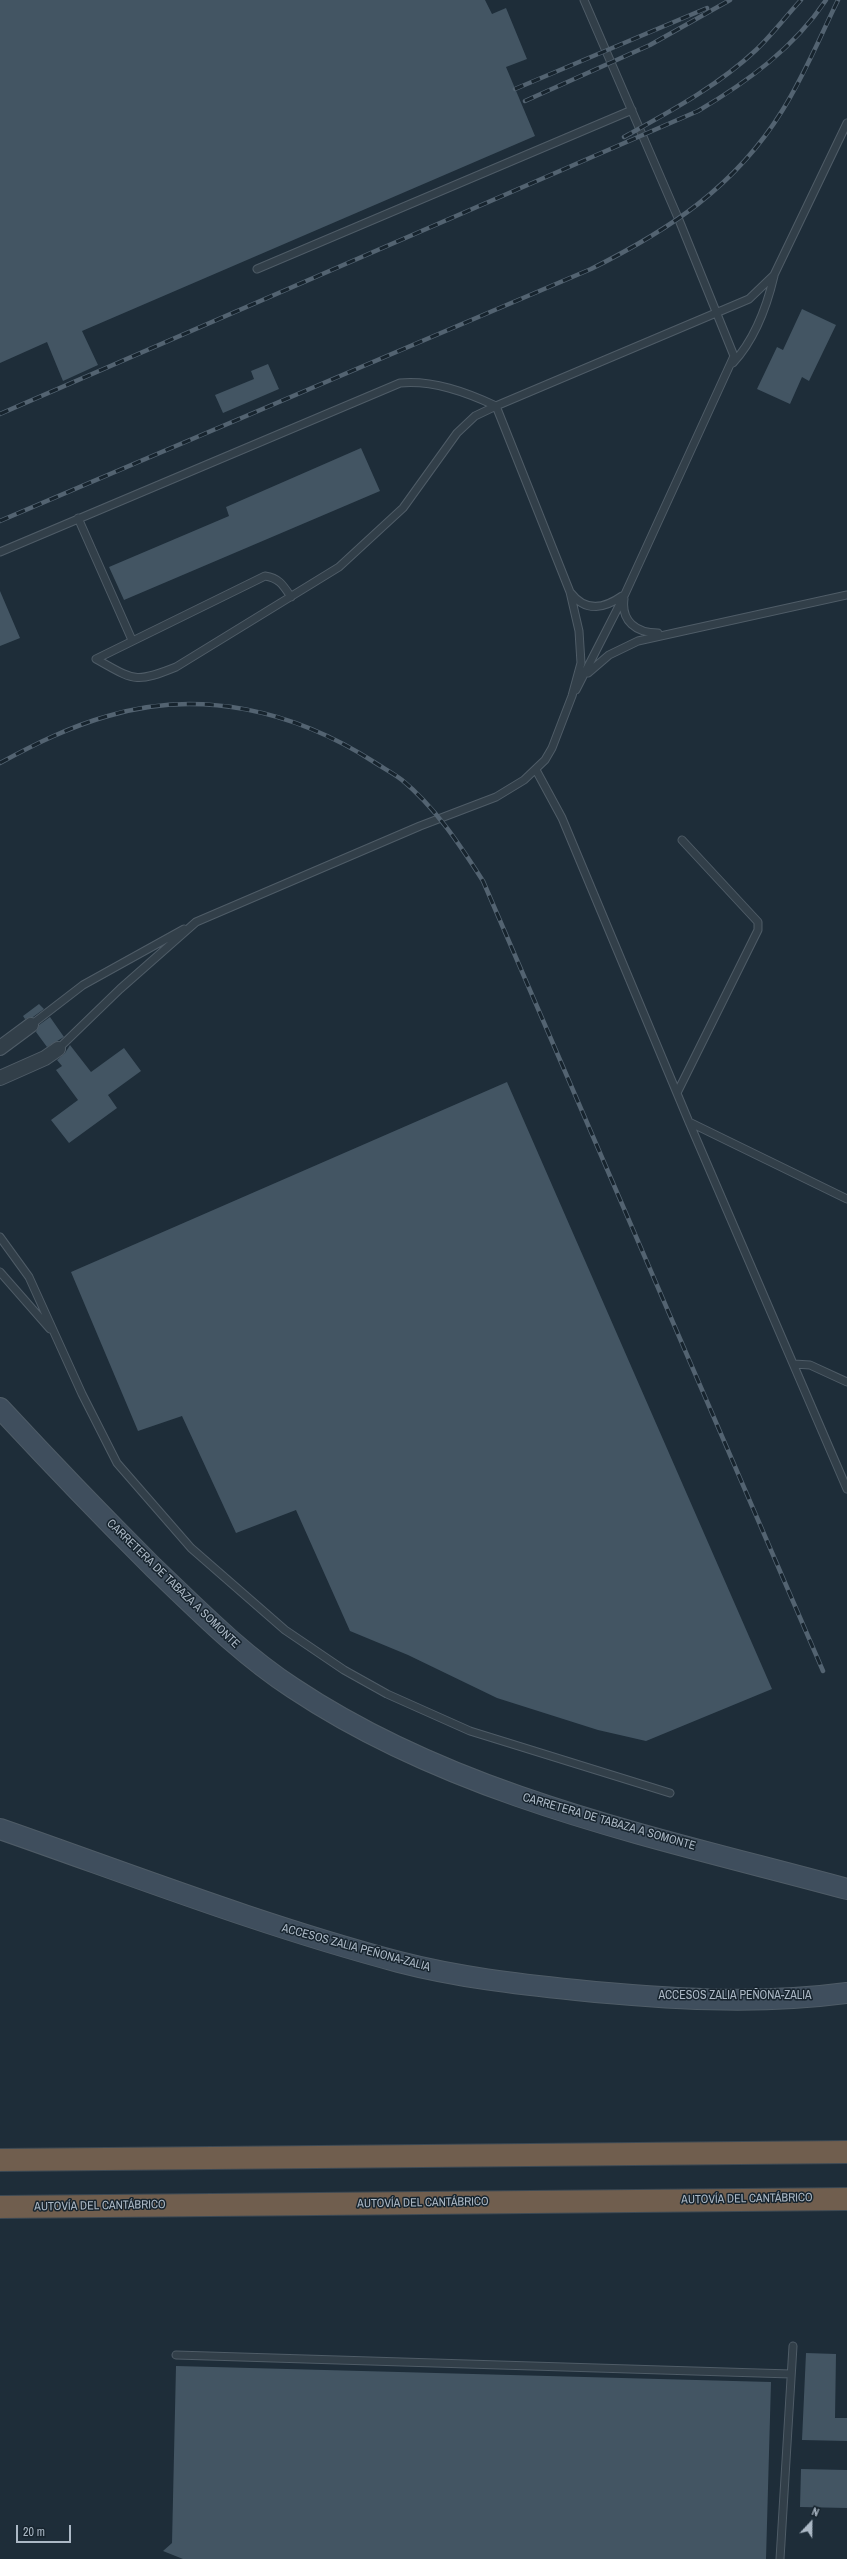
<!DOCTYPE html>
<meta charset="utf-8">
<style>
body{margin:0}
#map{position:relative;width:847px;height:2559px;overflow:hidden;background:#1e2d39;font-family:"Archivo Narrow",sans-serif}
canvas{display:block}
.north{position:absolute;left:791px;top:2503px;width:40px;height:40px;-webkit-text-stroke:3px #17242e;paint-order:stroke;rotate:22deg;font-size:11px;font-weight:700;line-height:16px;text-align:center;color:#acb9c6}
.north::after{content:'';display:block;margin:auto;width:14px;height:18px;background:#acb9c6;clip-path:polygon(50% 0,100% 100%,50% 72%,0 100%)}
.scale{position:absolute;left:16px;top:2525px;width:55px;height:18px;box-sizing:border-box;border:2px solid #acb9c6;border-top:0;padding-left:5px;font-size:12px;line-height:14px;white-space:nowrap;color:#acb9c6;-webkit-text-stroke:3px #17242e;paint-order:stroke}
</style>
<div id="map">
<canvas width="847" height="2559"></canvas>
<div class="north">N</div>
<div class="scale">20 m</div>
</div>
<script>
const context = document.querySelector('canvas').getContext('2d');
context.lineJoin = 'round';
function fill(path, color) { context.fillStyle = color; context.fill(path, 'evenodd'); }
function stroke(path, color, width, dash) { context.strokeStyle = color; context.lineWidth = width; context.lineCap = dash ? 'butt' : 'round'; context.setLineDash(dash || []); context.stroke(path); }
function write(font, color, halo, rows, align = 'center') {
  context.font = font + ' "Archivo Narrow",sans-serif'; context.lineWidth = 3; context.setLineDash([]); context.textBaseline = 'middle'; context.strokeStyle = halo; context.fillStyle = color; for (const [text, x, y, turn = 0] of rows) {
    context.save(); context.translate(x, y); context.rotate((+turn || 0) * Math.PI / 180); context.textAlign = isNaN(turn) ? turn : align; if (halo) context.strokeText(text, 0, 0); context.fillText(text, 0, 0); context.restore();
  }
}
fill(new Path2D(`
 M 0,0 L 485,0 L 492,14 L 506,8 L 527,59 L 506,67 L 535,136 L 82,331 L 98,365 L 63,381 L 47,342 L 0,363 Z
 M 802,309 L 836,325 L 809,381 L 802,377 L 790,404 L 757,389 L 777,347 L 783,350 Z
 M 268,364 L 279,389 L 223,413 L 215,395 L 254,379 L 251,371 Z
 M 361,448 L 380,491 L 124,600 L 109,567 L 229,516 L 226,507 Z
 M 0,591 L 20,638 L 0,646 Z
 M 39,1004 L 44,1009 L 33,1017 L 25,1019 L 23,1016 Z
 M 50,1017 L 64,1037 L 47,1047 L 36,1032 L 39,1025 Z
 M 70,1045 L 91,1072 L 124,1048 L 141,1071 L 108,1095 L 117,1108 L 69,1143 L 51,1120 L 78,1100 L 56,1070 L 62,1066 L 57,1060 L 65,1053 Z
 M 507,1082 L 772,1689 L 646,1741 L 598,1730 L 497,1698 L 408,1655 L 350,1631 L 296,1510 L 236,1533 L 182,1416 L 138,1431 L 71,1272 Z
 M 806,2353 L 836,2354 L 835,2418 L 847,2418 L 847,2441 L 802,2440 Z
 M 176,2366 L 771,2382 L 766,2559 L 183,2559 L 163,2551 L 172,2543 Z
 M 801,2469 L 847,2470 L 847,2508 L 800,2507 Z`), '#435563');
const lane = new Path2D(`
 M 257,269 L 632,110
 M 733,363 C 754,340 767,306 774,276
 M 78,518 L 132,640
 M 0,552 L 400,383 C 433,380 466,392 496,406
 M 571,593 C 586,613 605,608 622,596
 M 624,599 C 621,621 636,633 658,633
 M 96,659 C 134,680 134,684 176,667 L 339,567 L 403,508 L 457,433 L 475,416 L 496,406
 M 96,659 L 265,576 C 279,578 283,585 291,597
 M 588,673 L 609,655 L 638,641 L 847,595
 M 576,690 L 625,594 L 734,356 L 679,220 L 584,0
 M 536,770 L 562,818 L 689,1122 L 847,1489
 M 31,1025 L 83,985 L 184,929
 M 58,1049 L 120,989 L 196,922 L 420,826 L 496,797 L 524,780 L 545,760 L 552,748 L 572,696 L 581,663 L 579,631 L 570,592 L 496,406 L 749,299 L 774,275 L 847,123
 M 677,1093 L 758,930 L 758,922 L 682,840
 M 689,1122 L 847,1199
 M 0,1237 L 29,1277 L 82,1394 L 117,1463 L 191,1548 L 285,1630 L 344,1670 L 387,1694 L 470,1731 L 670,1793
 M 0,1272 L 50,1329
 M 794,1364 L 810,1365 L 847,1382
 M 176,2355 L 791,2374
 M 780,2559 L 793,2346`);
const street = new Path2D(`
 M 0,1048 L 31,1025
 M 0,1078 L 45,1058 L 58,1049`);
const secondary = new Path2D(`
 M 0,1408 C 50,1462 101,1515 153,1567 C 198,1610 241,1654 293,1688 C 458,1798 659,1838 847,1889
 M 0,1829 C 132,1875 263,1926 399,1962 C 457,1977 517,1984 576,1990 C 665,1999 757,2005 847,1993`);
const highway = new Path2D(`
 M 0,2160 L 847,2152
 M 0,2207 L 847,2199`);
stroke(lane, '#4f5c67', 9);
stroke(street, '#4f5c67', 16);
stroke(secondary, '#4f5c67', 22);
stroke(highway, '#3c4954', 24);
stroke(lane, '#323f49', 7);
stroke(street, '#323f49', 14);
stroke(secondary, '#3f4e5d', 20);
stroke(highway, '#705e4e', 22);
const rail = new Path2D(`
 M 515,89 L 707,8
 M 525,101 L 650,45 L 730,0
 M 624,137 C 669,112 718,86 756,50 C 772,35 786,16 801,0
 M 0,414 L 698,111 C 747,82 794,48 826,0
 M 0,521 L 591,269 C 669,230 735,187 782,111 C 804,76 820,37 838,0
 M 0,763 C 35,744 69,727 108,716 C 200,688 295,711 374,762 C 383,768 393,773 402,780 C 435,807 460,845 483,881 L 823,1671`);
stroke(rail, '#536371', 4.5);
stroke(rail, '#17242e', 3, [9]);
write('12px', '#acb9c6', '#17242e', [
 ["CARRETERA DE TABAZA A SOMONTE",173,1584,44],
 ["CARRETERA DE TABAZA A SOMONTE",609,1822,16],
 ["ACCESOS ZALIA PEÑONA-ZALIA",356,1948,15],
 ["ACCESOS ZALIA PEÑONA-ZALIA",735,1996],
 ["AUTOVÍA DEL CANTÁBRICO",747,2199,-1],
 ["AUTOVÍA DEL CANTÁBRICO",423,2203,-1],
 ["AUTOVÍA DEL CANTÁBRICO",100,2206,-1]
]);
</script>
